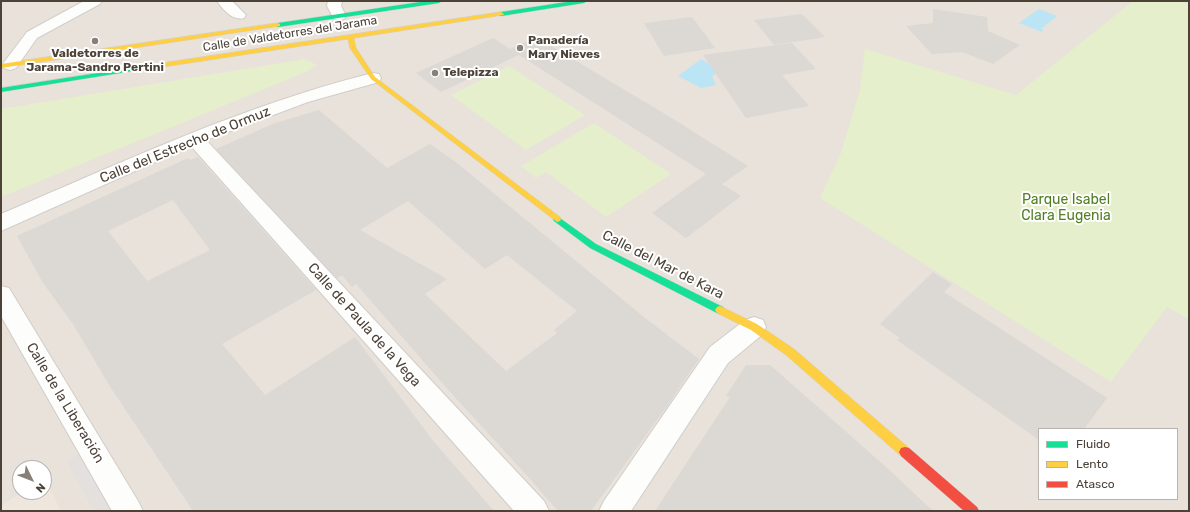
<!DOCTYPE html>
<meta charset="utf-8">
<style>
body{margin:0}
#map{position:relative;width:1190px;height:512px;overflow:hidden;background:#f4f1ee;font-family:Rubik,sans-serif}
canvas{display:block}
.frame{position:absolute;inset:0;border:2px solid #4c4238;pointer-events:none}
.legend{position:absolute;left:1038px;top:428px;width:140px;height:72px;box-sizing:border-box;background:#fff;border:1px solid #b7b3af;margin:0;padding:5px 7px;list-style:none;font-size:12px;color:#4c4238}
.legend li{display:flex;align-items:center;gap:8px;height:20px}
.legend b{width:20px;border:1px solid #b7b3af}
.north{position:absolute;left:12px;top:460px;width:40px;height:40px;box-sizing:border-box;background:#fff;border:1px solid #b7b3af;border-radius:50%;rotate:133deg;font-size:11px;font-weight:700;line-height:16px;text-align:center;color:#4c4238}
.north::after{content:'';display:block;margin:auto;width:14px;height:18px;background:#877f78;clip-path:polygon(50% 0,100% 100%,50% 72%,0 100%)}
</style>
<div id="map">
<canvas width="1190" height="512"></canvas>
<div class="frame"></div>
<ul class="legend">
<li><b style="height:5px;background:#16e098"></b>Fluido</li>
<li><b style="height:5px;background:#ffcf43"></b>Lento</li>
<li><b style="height:5px;background:#f24e42"></b>Atasco</li>
</ul>
<div class="north">N</div>
</div>
<script>
const context = document.querySelector('canvas').getContext('2d');
context.lineJoin = 'round';
function fill(path, color) { context.fillStyle = color; context.fill(path, 'evenodd'); }
function stroke(path, color, width, dash) { context.strokeStyle = color; context.lineWidth = width; context.lineCap = dash ? 'butt' : 'round'; context.setLineDash(dash || []); context.stroke(path); }
function write(font, color, halo, rows, align = 'center') {
  context.font = font + ' Rubik,sans-serif'; context.lineWidth = 4; context.setLineDash([]); context.textBaseline = 'middle'; context.strokeStyle = halo; context.fillStyle = color; for (const [text, x, y, turn = 0] of rows) {
    context.save(); context.translate(x, y); context.rotate((+turn || 0) * Math.PI / 180); context.textAlign = isNaN(turn) ? turn : align; if (halo) context.strokeText(text, 0, 0); context.fillText(text, 0, 0); context.restore();
  }
}
fill(new Path2D(`
 M 1,1 L 1189,1 L 1189,511 L 1,511 ZM 1039,429 L 1177,429 L 1177,499 L 1039,499 ZM 20,468 L 44,468 L 44,492 L 20,492 Z`), '#e8e2db');
fill(new Path2D(`
 M 45,478 L 61,511 L 1,511 L 1,506 L 22,492 L 44,492 Z`), '#efe7dd');
fill(new Path2D(`
 M 1133,1 L 1189,1 L 1189,316 L 1187,318 L 1167,307 L 1111,382 L 820,198 L 841,153 L 860,90 L 865,49 L 1016,95 Z
 M 305,59 L 317,65 L 306,72 L 1,197 L 1,109 Z
 M 509,66 L 585,115 L 526,150 L 451,95 Z
 M 594,123 L 671,174 L 606,217 L 546,172 L 536,178 L 521,166 Z`), '#e6efcc');
fill(new Path2D(`
 M 79,454 L 112,511 L 94,511 L 67,461 Z`), '#e3e0dd');
fill(new Path2D(`
 M 1039,9 L 1057,16 L 1041,29 L 1044,30 L 1042,32 L 1019,23 Z
 M 701,59 L 721,71 L 712,76 L 716,85 L 701,88 L 678,76 Z`), '#bbe4f5');
fill(new Path2D(`
 M 933,9 L 987,17 L 988,31 L 1020,45 L 993,64 L 962,52 L 932,54 L 906,26 L 933,23 Z
 M 802,14 L 825,37 L 774,45 L 754,20 Z
 M 692,17 L 715,48 L 664,56 L 644,23 Z
 M 536,37 L 670,117 L 748,166 L 722,184 L 741,196 L 686,238 L 652,213 L 706,174 L 717,181 L 519,55 L 441,92 L 416,73 L 493,38 L 510,49 Z
 M 792,43 L 816,69 L 782,75 L 809,106 L 746,118 L 703,55 Z
 M 319,110 L 387,168 L 430,144 L 457,163 L 645,318 L 699,359 L 665,409 L 591,511 L 558,511 L 532,481 L 452,394 L 356,284 L 352,287 L 342,275 L 337,278 L 216,149 L 275,123 ZM 408,201 L 485,269 L 507,255 L 577,311 L 554,330 L 557,333 L 506,371 L 425,294 L 447,279 L 360,230 Z
 M 198,157 L 316,290 L 222,344 L 265,395 L 355,337 L 434,442 L 494,511 L 193,511 L 111,388 L 73,324 L 43,283 L 17,236 L 188,158 L 190,160 ZM 173,200 L 210,250 L 147,281 L 108,231 Z
 M 933,272 L 952,284 L 944,292 L 1107,398 L 1084,429 L 1039,429 L 1039,440 L 897,340 L 900,338 L 880,324 Z
 M 746,365 L 770,365 L 886,467 L 933,511 L 655,511 L 730,397 L 726,396 Z`), '#dcd8d4');
const street = new Path2D(`
 M 84,1 L 102,1 L 100,4 L 37,38 L 16,68 L 10,70 L 4,68 L 2,65 L 27,32 Z
 M 217,1 L 232,1 L 246,15 L 244,18 C 233,21 223,10 217,1 Z
 M 328,1 L 342,1 L 341,6 L 346,16 L 344,19 L 339,20 L 334,19 L 327,6 Z
 M 373,73 L 379,74 L 381,78 L 379,82 L 308,102 L 206,140 L 544,501 L 549,511 L 514,511 L 191,146 L 1,231 L 1,214 C 123,162 244,105 373,73 Z
 M 1,286 L 9,288 L 138,501 L 143,511 L 112,511 L 1,316 Z
 M 754,317 L 763,320 L 766,327 L 763,334 L 728,363 L 631,511 L 599,511 L 604,501 L 710,347 L 745,320 Z`);
const fast = new Path2D(`
 M 427,1 L 442,1 L 439,3 L 278,27 L 275,25 L 278,23 Z
 M 573,1 L 587,1 L 584,3 L 501,16 L 498,14 L 501,12 Z
 M 156,64 L 158,65 L 158,67 L 1,92 L 1,88 Z
 M 557,216 L 596,244 L 723,307 L 725,310 L 723,313 L 720,314 L 717,313 L 590,248 L 554,221 L 553,219 L 554,217 Z`);
const slow = new Path2D(`
 M 501,12 L 504,14 L 503,15 L 354,38 L 356,48 L 375,77 L 560,217 L 561,219 L 560,221 L 557,222 L 371,79 L 350,48 L 348,39 L 156,68 L 153,66 L 156,64 Z
 M 278,23 L 280,24 L 280,26 L 1,68 L 1,64 Z
 M 720,306 L 757,324 L 794,349 L 909,448 L 911,452 L 909,456 L 905,457 L 901,456 L 786,355 L 751,330 L 717,313 L 715,310 L 717,307 Z`);
const jam = new Path2D(`
 M 905,447 L 909,448 L 977,507 L 979,511 L 964,511 L 901,456 L 899,452 L 901,448 Z`);
stroke(street, '#d1cdca', 2);
stroke(fast, '#d6cfc5', 1);
stroke(slow, '#d6cfc5', 1);
stroke(jam, '#d6cfc5', 1);
fill(street, '#fdfdfc');
fill(fast, '#16e098');
fill(slow, '#ffcf43');
fill(jam, '#f24e42');
for (const [x, y, r, color] of [
 [95,41,4,"#877f78"],
 [520,48,4,"#877f78"],
 [435,73,4,"#877f78"]
]) { const dot = new Path2D(); dot.arc(x, y, r, 0, 2 * Math.PI); context.fillStyle = color; context.fill(dot); stroke(dot, '#fff', 1.5); }
write('12px', '#4c4238', '#fff', [
 ["Calle de Valdetorres del Jarama",290,34,-9]
]);
write('bold 12px', '#4c4238', '#fff', [
 ["Panadería",528,41],
 ["Mary Nieves",528,55],
 ["Valdetorres de",95,54,"center"],
 ["Jarama-Sandro Pertini",95,68,"center"],
 ["Telepizza",443,73]
], 'left');
write('14px', '#4c4238', '#fff', [
 ["Calle del Estrecho de Ormuz",185,145,-22],
 ["Calle del Mar de Kara",663,265,27],
 ["Calle de Paula de la Vega",364,325,48],
 ["Calle de la Liberación",65,403,59]
]);
write('14px', '#517f22', '#fff', [
 ["Parque Isabel",1066,200],
 ["Clara Eugenia",1066,216]
]);
</script>
